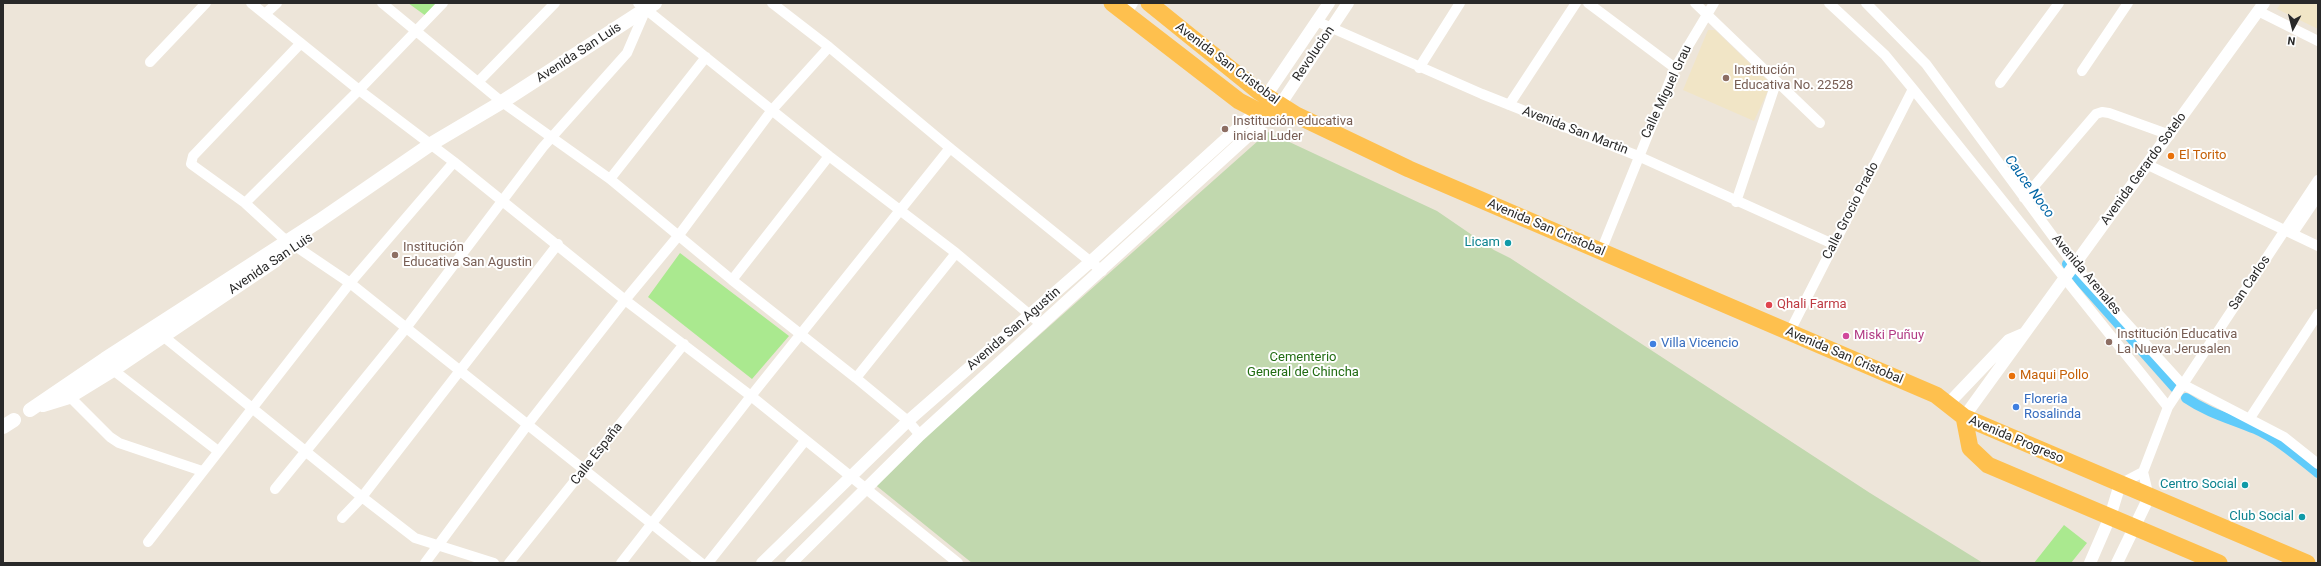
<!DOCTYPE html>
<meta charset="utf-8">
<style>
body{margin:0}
#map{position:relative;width:2321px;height:566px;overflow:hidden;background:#ede5d9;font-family:Roboto,sans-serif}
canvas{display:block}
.frame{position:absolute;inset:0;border:4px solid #292929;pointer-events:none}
.north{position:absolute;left:2273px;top:8px;width:40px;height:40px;-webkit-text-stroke:3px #fff;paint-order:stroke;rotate:187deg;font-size:11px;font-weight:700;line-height:16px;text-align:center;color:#292929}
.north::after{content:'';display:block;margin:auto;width:14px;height:18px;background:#292929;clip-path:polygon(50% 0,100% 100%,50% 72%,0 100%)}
</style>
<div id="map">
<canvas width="2321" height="566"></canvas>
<div class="frame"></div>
<div class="north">N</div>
</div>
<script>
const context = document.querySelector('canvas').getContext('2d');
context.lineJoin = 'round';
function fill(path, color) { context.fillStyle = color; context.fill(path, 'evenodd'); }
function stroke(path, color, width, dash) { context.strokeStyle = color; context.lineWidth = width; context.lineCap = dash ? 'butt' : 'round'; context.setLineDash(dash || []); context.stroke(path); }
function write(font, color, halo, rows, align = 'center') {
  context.font = font + ' Roboto,sans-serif'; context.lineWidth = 4; context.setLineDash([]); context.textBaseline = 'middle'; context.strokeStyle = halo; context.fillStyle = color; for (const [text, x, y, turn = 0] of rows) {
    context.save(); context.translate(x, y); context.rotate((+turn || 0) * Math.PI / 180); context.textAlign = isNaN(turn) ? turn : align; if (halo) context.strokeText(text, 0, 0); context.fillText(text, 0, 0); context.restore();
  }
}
fill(new Path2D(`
 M 2281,3 L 2318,3 L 2318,29 L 2277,9 Z
 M 1708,30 L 1715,30 L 1771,84 L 1754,121 L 1683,90 Z`), '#f1e5c6');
fill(new Path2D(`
 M 408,3 L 439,3 L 426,16 Z
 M 680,253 L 789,336 L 752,379 L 648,297 Z
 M 2064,525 L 2087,543 L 2071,563 L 2034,563 Z`), '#aae98f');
fill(new Path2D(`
 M 1268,132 L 1437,211 L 1494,250 L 1510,258 L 1870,493 L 1983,563 L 972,563 L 873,483 Z`), '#c1d8ae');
stroke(new Path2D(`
 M 2067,264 L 2080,281 L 2175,388
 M 2186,398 C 2208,413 2231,419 2255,429 C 2278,439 2299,458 2318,473`), '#60cbfa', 10);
stroke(new Path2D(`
 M 251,3 L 359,90 L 454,162 L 625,300 L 751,396 L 958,563
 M 382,3 L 502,102 L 610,179 L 732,280 L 856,378 L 908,421 L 920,435
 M 638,3 L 829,156 L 956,253 L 1042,325
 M 772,3 L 829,47 L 950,148 L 1102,271
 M 1588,3 L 1675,68
 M 1695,3 L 1820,123
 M 1829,3 L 1885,55 L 1913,89 L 2168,407
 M 1866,3 L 1926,64 L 2074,265 L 2182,384 L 2284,437 L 2318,464
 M 2258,11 L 2318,41
 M 265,14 L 277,3
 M 1126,14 L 1133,3
 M 1316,21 L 1482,94 L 1638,156 L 1833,244
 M 301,43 L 193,156 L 191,164 L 245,203 L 282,237 L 350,283 L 701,563
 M 150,62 L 206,3
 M 1419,68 L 1460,3
 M 2082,71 L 2128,3
 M 479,81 L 555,3
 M 2000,83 L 2059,3
 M 1509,105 L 1576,3
 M 2148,165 L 2318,246
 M 610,179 L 706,57
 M 2024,198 L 2096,114 L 2102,112 L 2109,113 L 2170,135
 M 1736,202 L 1776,83
 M 245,203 L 359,90 L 443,3
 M 2293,233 L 2318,196
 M 1601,251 L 1675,68 L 1714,3
 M 732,280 L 829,156
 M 158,332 L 362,497 L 415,538 L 494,563
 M 1789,333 L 1913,89
 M 113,370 L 218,451
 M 856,378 L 956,253
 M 65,392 L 110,437 L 119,443 L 202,471
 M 2250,418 L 2318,314
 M 2120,484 L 2143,472
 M 275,489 L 406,328 L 543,147 L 627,53 L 646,9
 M 2149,497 L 2143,472 L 2168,407 L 2318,180
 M 342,518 L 362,497 L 558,244
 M 148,542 L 350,283 L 454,162
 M 425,563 L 528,424 L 625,300 L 679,235 L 772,110 L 829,47
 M 509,563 L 684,344
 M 621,563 L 751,396 L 950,148
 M 708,563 L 804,442`), '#fff', 10);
stroke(new Path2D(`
 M 1266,96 L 1329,3
 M 1280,105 L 1348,3
 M 1948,404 L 2009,340 L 2023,334
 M 1964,417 L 2264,3
 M 762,563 L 908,421 L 1090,262 L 1249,118
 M 791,563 L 920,435 L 1260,125
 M 2090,563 L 2110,517 L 2120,484
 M 2117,563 L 2149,497`), '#fff', 12);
stroke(new Path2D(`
 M 43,405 L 69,397 L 113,370 L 276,260
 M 30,410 L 105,359 L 319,221 L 431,144 L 502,102 L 655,3
 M 3,427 L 14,420`), '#fff', 14);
stroke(new Path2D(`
 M 1112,3 L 1239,101 L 1270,117 L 1296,115
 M 1149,3 L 1258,91 L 1296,115 L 1409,169 L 1936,395 L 1964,417 L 2307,563
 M 1964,417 L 1970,448 L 1988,465 L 2219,563`), '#fec04e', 17);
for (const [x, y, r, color] of [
 [1726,78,4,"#8d6e63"],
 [1225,129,4,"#8d6e63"],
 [2171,156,4,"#e8710a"],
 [1508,243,4,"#0f9aa8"],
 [395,255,4,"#8d6e63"],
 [1769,305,4,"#e0444e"],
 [1846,336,4,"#d1479c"],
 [2109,342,4,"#8d6e63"],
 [1653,344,4,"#3f7fe0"],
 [2012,376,4,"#e8710a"],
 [2016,407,4,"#3f7fe0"],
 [2245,485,4,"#0f9aa8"],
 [2302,517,4,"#0f9aa8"]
]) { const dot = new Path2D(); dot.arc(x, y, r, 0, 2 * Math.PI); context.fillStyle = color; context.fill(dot); stroke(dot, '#fff', 1.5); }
write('13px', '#292929', '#fff', [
 ["Avenida San Luis",579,53,-33],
 ["Revolucion",1314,54,-56],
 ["Avenida San Cristobal",1227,64,37],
 ["Calle Miguel Grau",1667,92,-65],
 ["Avenida San Martin",1575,131,21],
 ["Avenida Gerardo Sotelo",2144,169,-54],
 ["Calle Grocio Prado",1851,211,-63],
 ["Avenida San Cristobal",1546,228,23],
 ["Avenida San Luis",271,264,-34],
 ["Avenida Arenales",2086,275,50],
 ["San Carlos",2250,283,-56],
 ["Avenida San Agustin",1014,329,-41],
 ["Avenida San Cristobal",1844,356,23],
 ["Avenida Progreso",2016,440,23],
 ["Calle España",597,454,-52]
]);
write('13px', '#785e54', '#fff', [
 ["Institución",1734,71],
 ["Educativa No. 22528",1734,86],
 ["Institución educativa",1233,122],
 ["inicial Luder",1233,137],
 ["Institución",403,248],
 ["Educativa San Agustin",403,263],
 ["Institución Educativa",2117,335],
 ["La Nueva Jerusalen",2117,350]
], 'left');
write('13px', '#c56008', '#fff', [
 ["El Torito",2179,156],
 ["Maqui Pollo",2020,376]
], 'left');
write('13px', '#0d838f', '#fff', [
 ["Licam",1500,243],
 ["Centro Social",2237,485],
 ["Club Social",2294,517]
], 'right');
write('13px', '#be3a42', '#fff', [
 ["Qhali Farma",1777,305]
], 'left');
write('13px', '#b23c85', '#fff', [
 ["Miski Puñuy",1854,336]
], 'left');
write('13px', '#366cbe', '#fff', [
 ["Villa Vicencio",1661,344],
 ["Floreria",2024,400],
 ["Rosalinda",2024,415]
], 'left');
write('13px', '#216c12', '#fff', [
 ["Cementerio",1303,358],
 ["General de Chincha",1303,373]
]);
write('italic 14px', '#0065a5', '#fff', [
 ["Cauce Noco",2029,187,54]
]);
</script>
